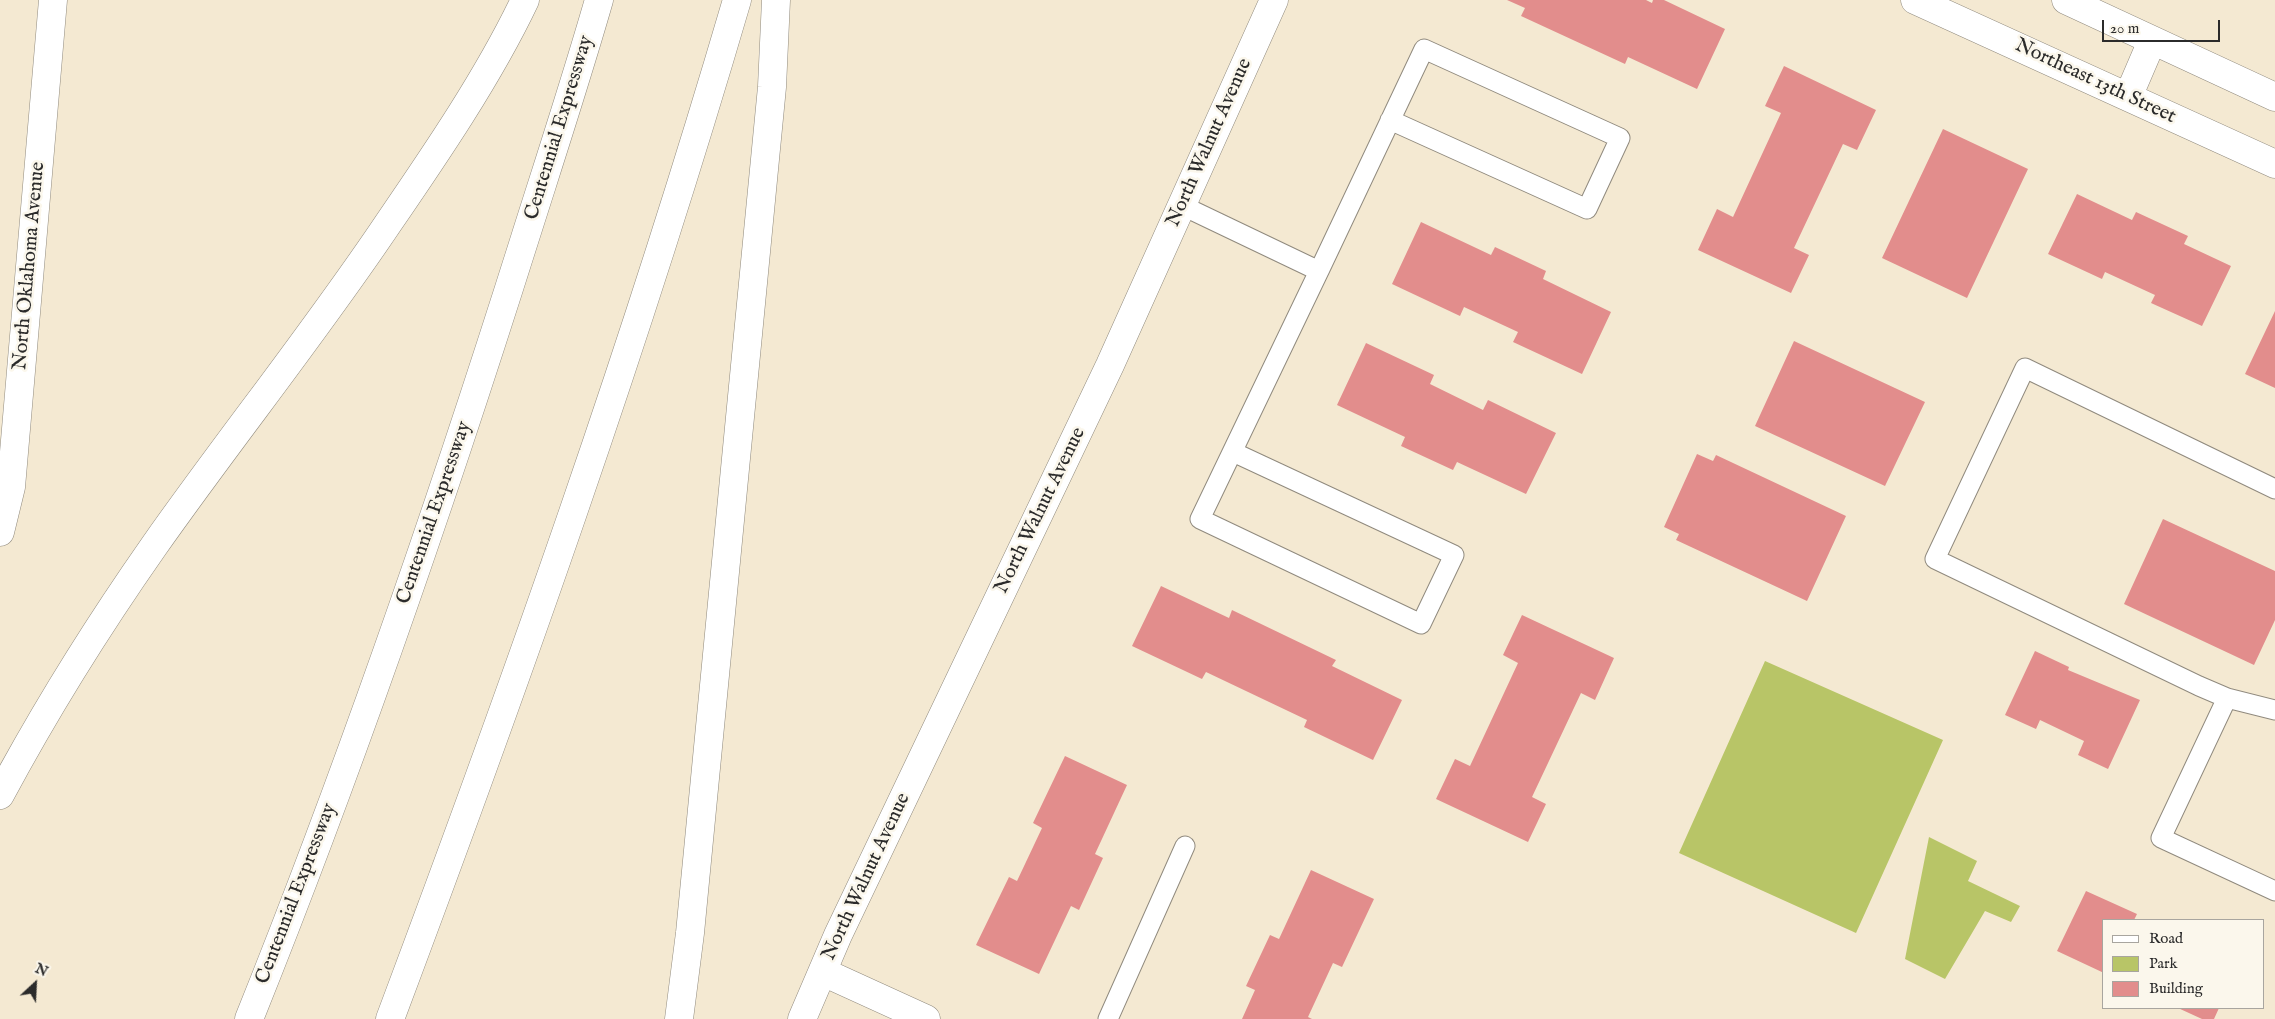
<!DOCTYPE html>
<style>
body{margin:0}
#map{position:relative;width:2275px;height:1019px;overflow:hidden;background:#f4e9d2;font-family:"IM FELL English",serif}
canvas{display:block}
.legend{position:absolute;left:2102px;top:919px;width:162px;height:90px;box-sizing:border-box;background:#fbf7ec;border:1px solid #a8a59f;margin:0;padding:6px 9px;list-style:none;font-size:15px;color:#2b2b2b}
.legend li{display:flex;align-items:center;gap:10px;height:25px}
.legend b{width:25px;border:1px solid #a8a59f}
.north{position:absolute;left:10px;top:959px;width:50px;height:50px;-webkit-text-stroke:4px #fbf7ec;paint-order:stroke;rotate:25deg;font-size:14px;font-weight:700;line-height:20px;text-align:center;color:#2b2b2b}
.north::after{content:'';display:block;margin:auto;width:18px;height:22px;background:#2b2b2b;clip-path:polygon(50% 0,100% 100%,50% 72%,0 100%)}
.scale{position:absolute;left:2102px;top:20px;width:118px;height:22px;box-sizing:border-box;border:2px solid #2b2b2b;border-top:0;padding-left:6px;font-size:15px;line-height:18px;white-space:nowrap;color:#2b2b2b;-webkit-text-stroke:4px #fbf7ec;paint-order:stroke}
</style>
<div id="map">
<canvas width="2275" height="1019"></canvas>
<ul class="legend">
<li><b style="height:6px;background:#fff"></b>Road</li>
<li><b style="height:14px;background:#b8c567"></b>Park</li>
<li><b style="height:14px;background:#e28d8c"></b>Building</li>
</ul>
<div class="north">N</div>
<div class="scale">20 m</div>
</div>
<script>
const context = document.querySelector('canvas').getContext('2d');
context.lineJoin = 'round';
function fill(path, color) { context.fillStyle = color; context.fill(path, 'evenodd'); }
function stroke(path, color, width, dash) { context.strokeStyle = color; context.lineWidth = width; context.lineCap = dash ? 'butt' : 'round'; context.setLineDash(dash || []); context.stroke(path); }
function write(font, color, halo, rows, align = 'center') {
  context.font = font + ' "IM FELL English",serif'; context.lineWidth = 5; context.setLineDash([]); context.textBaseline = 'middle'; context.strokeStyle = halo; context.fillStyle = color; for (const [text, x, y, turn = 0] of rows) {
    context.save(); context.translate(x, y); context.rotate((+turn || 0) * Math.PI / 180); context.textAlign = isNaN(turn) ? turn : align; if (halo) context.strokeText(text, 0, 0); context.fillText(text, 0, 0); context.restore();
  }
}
fill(new Path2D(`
 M 1765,661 L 1943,740 L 1856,933 L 1679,853 Z
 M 1929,837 L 1977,861 L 1968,881 L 2020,906 L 2011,922 L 1985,911 L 1945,979 L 1905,959 Z`), '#b8c567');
fill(new Path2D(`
 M 1507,0 L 1646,0 L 1652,3 L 1653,0 L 1664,0 L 1725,29 L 1697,89 L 1628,57 L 1625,64 L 1521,16 L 1525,8 Z
 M 1784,66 L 1876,110 L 1857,150 L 1843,144 L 1794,248 L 1809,255 L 1791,293 L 1698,250 L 1717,209 L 1733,217 L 1781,113 L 1765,106 Z
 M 1943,129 L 2028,169 L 1967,298 L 1882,258 Z
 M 2077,194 L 2132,220 L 2136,212 L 2188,236 L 2184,244 L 2231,266 L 2202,326 L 2151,303 L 2155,295 L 2105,272 L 2102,279 L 2048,254 Z
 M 1421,222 L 1491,255 L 1495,247 L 1546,271 L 1543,279 L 1611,312 L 1582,374 L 1513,342 L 1518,332 L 1464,307 L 1460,316 L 1392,284 Z
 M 2275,311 L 2275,388 L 2245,374 Z
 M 1794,341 L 1925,402 L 1885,486 L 1755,426 Z
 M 1366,343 L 1434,375 L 1430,384 L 1483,410 L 1488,400 L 1556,433 L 1526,494 L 1457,462 L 1453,470 L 1401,446 L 1405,437 L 1337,405 Z
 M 1697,454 L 1713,461 L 1716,455 L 1846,516 L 1807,601 L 1676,540 L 1679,534 L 1664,527 Z
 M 2163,519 L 2275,571 L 2275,620 L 2254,665 L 2124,604 Z
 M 1161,586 L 1229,618 L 1232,610 L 1336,660 L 1332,666 L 1402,700 L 1373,760 L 1304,727 L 1307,720 L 1206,672 L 1202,679 L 1132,646 Z
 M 1522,615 L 1614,658 L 1595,700 L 1581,693 L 1532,797 L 1546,804 L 1528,842 L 1436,799 L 1455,759 L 1470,766 L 1518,663 L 1503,655 Z
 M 2035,651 L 2069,667 L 2068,670 L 2140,700 L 2108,769 L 2078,755 L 2084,741 L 2040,720 L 2036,729 L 2005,715 Z
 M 1065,756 L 1127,785 L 1095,854 L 1103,858 L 1079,910 L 1071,906 L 1039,974 L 976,945 L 1009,877 L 1017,881 L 1042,828 L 1033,823 Z
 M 1311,870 L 1374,899 L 1342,967 L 1333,963 L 1308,1017 L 1312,1019 L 1242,1019 L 1255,990 L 1246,986 L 1270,935 L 1279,939 Z
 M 2086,891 L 2137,914 L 2134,920 L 2104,920 L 2104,973 L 2057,951 Z
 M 2178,1008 L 2219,1008 L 2214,1019 L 2202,1019 Z`), '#e28d8c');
const service = new Path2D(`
 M 1183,206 L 1319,271 L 1424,49 L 1620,138 L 1587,209 L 1390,120
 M 1233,452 L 1454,555 L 1421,624 L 1200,519 L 1319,271
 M 2275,489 L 2025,368 L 1935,559 L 2199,686 L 2227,698 L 2275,710
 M 2227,698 L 2161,838 L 2275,891
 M 1108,1019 L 1185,846`);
const minor = new Path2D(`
 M 823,972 L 926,1019`);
const secondary = new Path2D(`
 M 1915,0 L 2275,164
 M 2066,0 L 2275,97
 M 2128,97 L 2152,41
 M 0,532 L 11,487 L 53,0
 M 802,1019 L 838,935 L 1110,365 L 1274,0`);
const motorway = new Path2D(`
 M 0,795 C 46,709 98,626 154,546 C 230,438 313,335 387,225 C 435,155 489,76 525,0
 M 249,1019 C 352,763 442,501 525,238 C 550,159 576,80 599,0
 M 390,1019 C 516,683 636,345 737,0
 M 679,1019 L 690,933 L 772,87 L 776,0`);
stroke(service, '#908a7e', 21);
stroke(minor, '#908a7e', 29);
stroke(secondary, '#908a7e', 29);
stroke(motorway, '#908a7e', 29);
stroke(service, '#fff', 19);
stroke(minor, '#fff', 28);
stroke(secondary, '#fff', 28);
stroke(motorway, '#fff', 28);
write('20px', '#2b2b2b', '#fbf7ec', [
 ["Northeast 13th Street",2095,82,25],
 ["Centennial Expressway",560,128,-73],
 ["North Walnut Avenue",1210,143,-66],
 ["North Oklahoma Avenue",30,266,-85],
 ["North Walnut Avenue",1041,511,-64],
 ["Centennial Expressway",435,513,-71],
 ["North Walnut Avenue",867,877,-65],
 ["Centennial Expressway",297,894,-69]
]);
</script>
